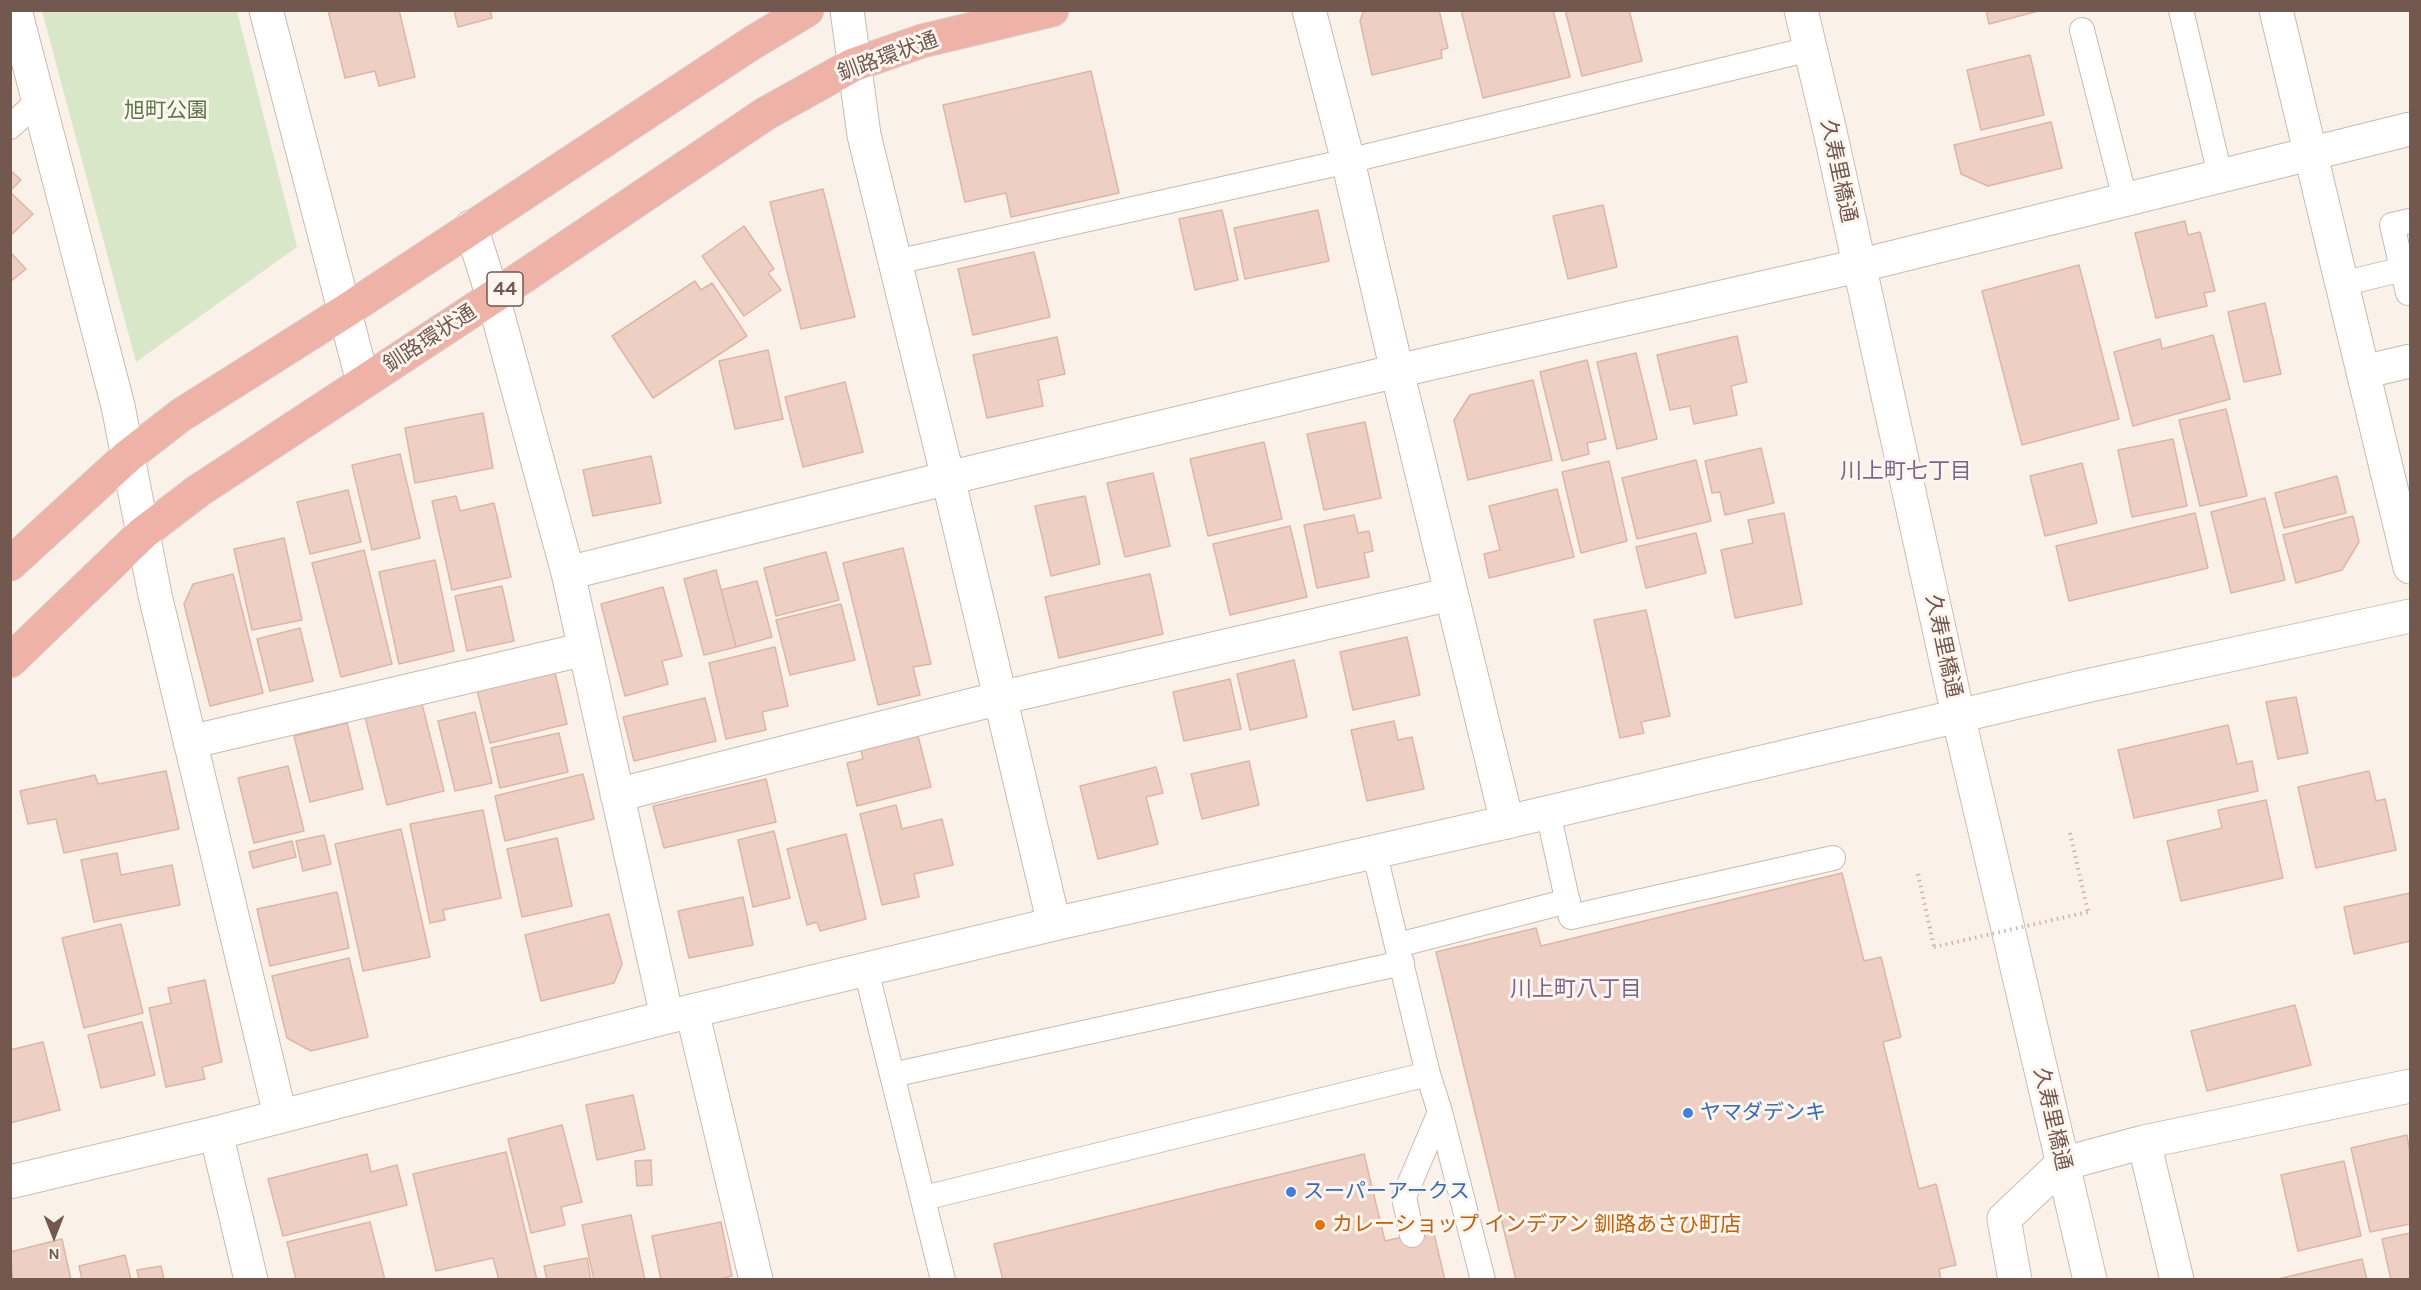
<!DOCTYPE html>
<meta charset="utf-8">
<style>
body{margin:0}
#map{position:relative;width:2421px;height:1290px;overflow:hidden;background:#faf2e8;font-family:Karla,sans-serif}
canvas{display:block}
.frame{position:absolute;inset:0;border:12px solid #72584f;pointer-events:none}
.north{position:absolute;left:24px;top:1206px;width:60px;height:60px;-webkit-text-stroke:4px #fdf6ef;paint-order:stroke;rotate:180deg;font-size:16px;font-weight:700;line-height:24px;text-align:center;color:#72584f}
.north::after{content:'';display:block;margin:auto;width:21px;height:27px;background:#72584f;clip-path:polygon(50% 0,100% 100%,50% 72%,0 100%)}
</style>
<div id="map">
<canvas width="2421" height="1290"></canvas>
<div class="frame"></div>
<div class="north">N</div>
</div>
<script>
const context = document.querySelector('canvas').getContext('2d');
context.lineJoin = 'round';
function fill(path, color) { context.fillStyle = color; context.fill(path, 'evenodd'); }
function stroke(path, color, width, dash) { context.strokeStyle = color; context.lineWidth = width; context.lineCap = dash ? 'butt' : 'round'; context.setLineDash(dash || []); context.stroke(path); }
function write(font, color, halo, rows, align = 'center') {
  context.font = font + ' Karla,"Noto Sans JP",sans-serif'; context.lineWidth = 6; context.setLineDash([]); context.textBaseline = 'middle'; context.strokeStyle = halo; context.fillStyle = color; for (const [text, x, y, turn = 0] of rows) {
    context.save(); context.translate(x, y); context.rotate((+turn || 0) * Math.PI / 180); context.textAlign = isNaN(turn) ? turn : align; if (halo) context.strokeText(text, 0, 0); context.fillText(text, 0, 0); context.restore();
  }
}
fill(new Path2D(`
 M 42,11 L 237,11 L 297,247 L 136,362 Z`), '#d7e7c8');
const building = new Path2D(`
 M 328,10 L 399,10 L 415,77 L 379,86 L 375,71 L 345,78 Z
 M 454,10 L 490,10 L 492,18 L 458,27 Z
 M 1364,10 L 1439,10 L 1448,48 L 1441,50 L 1442,58 L 1372,75 L 1360,21 Z
 M 1461,10 L 1553,10 L 1570,77 L 1483,98 Z
 M 1565,10 L 1629,10 L 1642,61 L 1582,76 Z
 M 1986,10 L 2042,10 L 1989,24 Z
 M 2030,55 L 2044,115 L 1981,130 L 1967,70 Z
 M 1091,71 L 1119,193 L 1011,217 L 1006,193 L 965,202 L 943,105 Z
 M 2051,122 L 2062,168 L 1988,186 L 1961,174 L 1954,145 Z
 M 10,170 L 21,180 L 10,191 Z
 M 823,189 L 855,317 L 801,329 L 770,202 Z
 M 10,192 L 33,214 L 10,236 Z
 M 1603,205 L 1617,267 L 1568,279 L 1553,216 Z
 M 1222,210 L 1238,280 L 1195,290 L 1179,219 Z
 M 1318,210 L 1329,261 L 1245,279 L 1234,228 Z
 M 2185,221 L 2188,235 L 2200,232 L 2215,291 L 2204,293 L 2207,306 L 2156,318 L 2135,233 Z
 M 744,226 L 774,269 L 768,273 L 781,290 L 744,316 L 702,256 Z
 M 10,252 L 26,269 L 10,282 Z
 M 1034,252 L 1050,317 L 973,335 L 958,269 Z
 M 2079,265 L 2119,419 L 2022,445 L 1982,291 Z
 M 695,281 L 701,290 L 712,283 L 747,336 L 653,398 L 612,336 Z
 M 2265,303 L 2281,374 L 2244,382 L 2228,312 Z
 M 2213,335 L 2230,399 L 2133,426 L 2114,352 L 2160,339 L 2162,349 Z
 M 1737,336 L 1747,382 L 1731,386 L 1737,415 L 1694,424 L 1690,406 L 1670,410 L 1657,355 Z
 M 1057,337 L 1065,374 L 1038,380 L 1043,406 L 987,418 L 973,355 Z
 M 768,350 L 783,419 L 735,429 L 719,361 Z
 M 1636,353 L 1657,439 L 1617,449 L 1597,362 Z
 M 1587,360 L 1606,439 L 1587,443 L 1589,454 L 1562,461 L 1540,372 Z
 M 1533,380 L 1552,460 L 1468,480 L 1454,420 L 1470,395 Z
 M 845,382 L 863,452 L 803,467 L 785,397 Z
 M 2226,409 L 2247,496 L 2200,506 L 2179,420 Z
 M 483,413 L 493,468 L 415,483 L 405,428 Z
 M 1365,422 L 1381,498 L 1324,510 L 1307,434 Z
 M 2173,439 L 2187,506 L 2132,517 L 2118,450 Z
 M 1264,442 L 1282,519 L 1208,536 L 1190,459 Z
 M 1761,448 L 1774,503 L 1725,515 L 1720,492 L 1712,493 L 1705,461 Z
 M 400,454 L 420,538 L 372,550 L 352,465 Z
 M 651,456 L 661,503 L 593,516 L 583,470 Z
 M 1696,460 L 1711,521 L 1637,539 L 1622,478 Z
 M 1609,461 L 1627,541 L 1581,553 L 1562,472 Z
 M 2082,463 L 2097,523 L 2045,536 L 2030,476 Z
 M 1153,473 L 1170,546 L 1125,557 L 1107,483 Z
 M 2337,476 L 2346,513 L 2284,528 L 2275,493 Z
 M 1557,489 L 1574,557 L 1489,578 L 1484,554 L 1500,550 L 1489,506 Z
 M 348,490 L 361,542 L 310,554 L 297,502 Z
 M 456,496 L 460,511 L 494,503 L 511,577 L 452,590 L 432,501 Z
 M 1085,496 L 1100,564 L 1051,576 L 1035,506 Z
 M 2265,498 L 2285,580 L 2231,593 L 2211,512 Z
 M 1784,513 L 1802,604 L 1735,618 L 1721,550 L 1753,543 L 1748,520 Z
 M 2195,513 L 2208,568 L 2069,601 L 2056,546 Z
 M 1354,515 L 1358,533 L 1369,531 L 1373,551 L 1364,553 L 1369,577 L 1317,588 L 1304,525 Z
 M 2353,516 L 2359,542 L 2342,570 L 2296,583 L 2283,535 Z
 M 1290,526 L 1307,597 L 1230,615 L 1213,544 Z
 M 1696,533 L 1706,573 L 1646,588 L 1636,547 Z
 M 284,538 L 302,620 L 252,630 L 234,549 Z
 M 903,548 L 931,664 L 913,667 L 920,695 L 878,705 L 843,563 Z
 M 364,550 L 392,664 L 341,677 L 312,563 Z
 M 826,552 L 839,600 L 776,616 L 764,568 Z
 M 435,560 L 454,651 L 399,664 L 379,572 Z
 M 716,570 L 736,647 L 704,655 L 684,579 Z
 M 233,574 L 263,693 L 210,706 L 184,604 L 193,584 Z
 M 1150,574 L 1163,634 L 1059,658 L 1045,597 Z
 M 757,581 L 772,637 L 736,647 L 721,590 Z
 M 502,586 L 514,641 L 467,651 L 455,596 Z
 M 663,587 L 682,656 L 662,661 L 668,684 L 625,696 L 601,604 Z
 M 841,604 L 855,660 L 790,675 L 776,620 Z
 M 1646,610 L 1670,716 L 1641,722 L 1644,733 L 1620,738 L 1594,620 Z
 M 300,628 L 313,681 L 270,691 L 257,639 Z
 M 1407,637 L 1420,695 L 1353,710 L 1340,652 Z
 M 775,647 L 788,706 L 762,712 L 766,730 L 726,739 L 709,663 Z
 M 1294,660 L 1307,717 L 1250,730 L 1237,674 Z
 M 554,668 L 567,724 L 490,743 L 476,686 Z
 M 1230,679 L 1241,729 L 1184,741 L 1173,692 Z
 M 2296,697 L 2308,753 L 2278,759 L 2266,702 Z
 M 705,698 L 716,741 L 634,761 L 623,717 Z
 M 422,704 L 444,791 L 387,805 L 365,717 Z
 M 475,712 L 492,783 L 455,791 L 438,721 Z
 M 1394,721 L 1398,740 L 1412,737 L 1424,789 L 1367,801 L 1351,730 Z
 M 347,723 L 363,789 L 310,802 L 294,736 Z
 M 2228,725 L 2237,764 L 2252,761 L 2258,791 L 2134,818 L 2118,750 Z
 M 559,733 L 568,772 L 500,788 L 491,748 Z
 M 918,736 L 931,787 L 857,806 L 847,763 L 863,759 L 861,750 Z
 M 1249,761 L 1259,805 L 1202,819 L 1191,774 Z
 M 288,766 L 304,831 L 254,843 L 238,778 Z
 M 1156,767 L 1163,793 L 1146,797 L 1158,844 L 1098,859 L 1080,786 Z
 M 166,771 L 179,829 L 64,853 L 56,819 L 28,824 L 20,791 L 95,775 L 98,784 Z
 M 2369,771 L 2376,801 L 2385,799 L 2396,850 L 2316,868 L 2298,787 Z
 M 583,774 L 594,819 L 505,841 L 495,796 Z
 M 766,779 L 776,822 L 664,848 L 653,806 Z
 M 2266,800 L 2283,878 L 2181,901 L 2167,841 L 2222,828 L 2218,810 Z
 M 896,805 L 902,829 L 942,819 L 953,865 L 914,874 L 919,897 L 882,905 L 860,814 Z
 M 483,810 L 501,898 L 443,910 L 445,920 L 430,923 L 410,824 Z
 M 401,829 L 430,957 L 363,971 L 335,844 Z
 M 774,831 L 790,898 L 753,907 L 738,840 Z
 M 846,834 L 866,919 L 820,931 L 817,922 L 807,925 L 787,849 Z
 M 324,835 L 331,864 L 303,871 L 296,841 Z
 M 557,838 L 572,906 L 522,917 L 507,849 Z
 M 292,841 L 296,857 L 253,868 L 249,852 Z
 M 117,853 L 121,875 L 172,865 L 180,905 L 94,922 L 81,860 Z
 M 1842,873 L 1864,961 L 1881,957 L 1901,1037 L 1883,1042 L 1919,1189 L 1936,1184 L 1956,1265 L 1939,1269 L 1941,1280 L 1516,1280 L 1436,952 L 1536,928 L 1541,946 Z
 M 337,892 L 349,948 L 270,966 L 257,909 Z
 M 2410,893 L 2410,941 L 2354,954 L 2344,907 Z
 M 743,897 L 753,945 L 689,958 L 678,911 Z
 M 609,914 L 622,964 L 614,983 L 541,1001 L 525,935 Z
 M 121,924 L 143,1013 L 84,1028 L 62,938 Z
 M 349,958 L 368,1037 L 311,1051 L 287,1038 L 272,976 Z
 M 205,980 L 222,1062 L 202,1067 L 205,1079 L 166,1087 L 149,1008 L 171,1003 L 168,988 Z
 M 2295,1005 L 2311,1065 L 2207,1091 L 2191,1031 Z
 M 142,1022 L 155,1075 L 101,1088 L 88,1035 Z
 M 43,1042 L 60,1110 L 10,1123 L 10,1050 Z
 M 633,1095 L 645,1149 L 597,1160 L 586,1105 Z
 M 562,1125 L 582,1202 L 561,1207 L 565,1225 L 531,1233 L 508,1139 Z
 M 2407,1135 L 2410,1153 L 2410,1224 L 2370,1232 L 2351,1148 Z
 M 506,1152 L 537,1280 L 499,1280 L 493,1258 L 436,1271 L 413,1174 Z
 M 367,1154 L 371,1172 L 397,1165 L 407,1205 L 283,1236 L 268,1179 Z
 M 1364,1154 L 1385,1241 L 1433,1230 L 1445,1280 L 1003,1280 L 994,1244 Z
 M 651,1160 L 652,1185 L 637,1186 L 635,1161 Z
 M 2344,1161 L 2361,1236 L 2298,1251 L 2281,1175 Z
 M 631,1215 L 645,1280 L 594,1280 L 582,1225 Z
 M 370,1222 L 385,1280 L 296,1280 L 287,1242 Z
 M 721,1222 L 732,1276 L 717,1280 L 661,1280 L 652,1236 Z
 M 2410,1233 L 2410,1280 L 2391,1280 L 2382,1239 Z
 M 62,1239 L 71,1280 L 13,1280 L 10,1252 Z
 M 125,1255 L 131,1280 L 82,1280 L 79,1266 Z
 M 587,1258 L 591,1280 L 547,1280 L 544,1266 Z
 M 2362,1259 L 2367,1280 L 2274,1280 Z
 M 161,1266 L 164,1280 L 139,1280 L 137,1270 Z`);
fill(building, '#edd0c3');
stroke(building, '#deb6a5', 1.5);
const lane = new Path2D(`
 M 2181,10 L 2220,175
 M 2082,30 L 2125,199
 M 10,127 L 38,101
 M 2410,221 L 2392,225 L 2408,293 L 2410,293
 M 896,262 L 1348,161 L 1810,49
 M 2342,284 L 2403,269
 M 1548,812 L 1571,917 L 1833,858
 M 1374,851 L 1428,1074 L 1440,1112 L 1483,1280
 M 1398,945 L 1568,901
 M 866,970 L 943,1280
 M 892,1075 L 1402,963
 M 924,1198 L 1428,1074
 M 1412,1235 L 1404,1197 L 1440,1112`);
const street = new Path2D(`
 M 15,10 L 118,406 L 155,595 L 280,1115
 M 266,10 L 363,382
 M 847,10 L 864,135 L 948,478 L 1054,924
 M 1309,10 L 1348,161 L 1397,371 L 1507,822
 M 2276,10 L 2410,567
 M 471,227 L 493,297 L 568,573 L 667,1017
 M 2363,372 L 2410,361
 M 568,573 L 948,478 L 1397,371 L 1858,266 L 2410,129
 M 190,742 L 585,649
 M 617,795 L 1000,698 L 1451,594
 M 692,1011 L 756,1280
 M 216,1133 L 251,1280
 M 2144,1142 L 2177,1280
 M 2062,1164 L 2144,1142 L 2410,1086`);
const secondary = new Path2D(`
 M 1801,10 L 1829,127 L 1958,715 L 2090,1280
 M 10,1182 L 216,1133 L 667,1017 L 1054,924 L 1507,822 L 2086,686 L 2410,616
 M 2015,1280 L 2004,1219 L 2062,1164`);
const highway = new Path2D(`
 M 10,564 L 128,456 L 181,415 L 344,312 L 752,43 L 807,10
 M 10,661 L 143,533 L 198,491 L 493,297 L 765,114 L 853,65 L 922,41 L 1052,10`);
stroke(lane, '#cbb9af', 26);
stroke(street, '#cbb9af', 35);
stroke(secondary, '#d0bbb0', 35);
stroke(highway, '#d8d0ce', 35);
stroke(new Path2D(`
 M 2070,833 L 2088,912
 M 1918,874 L 1934,947`), '#d2b3a6', 4, [1.5, 4.5]);
stroke(lane, '#fff', 24);
stroke(street, '#fff', 33);
stroke(secondary, '#fff', 33);
stroke(highway, '#eeb2a6', 33);
stroke(new Path2D(`
 M 1934,947 L 2088,912`), '#d2b3a6', 4, [1.5, 4.5]);
for (const [x, y, r, color] of [
 [1688,1113,6,"#3f7fe0"],
 [1291,1192,6,"#3f7fe0"],
 [1320,1225,6,"#e8710a"]
]) { const dot = new Path2D(); dot.arc(x, y, r, 0, 2 * Math.PI); context.fillStyle = color; context.fill(dot); stroke(dot, '#fdf6ef', 2); }
for (const [x, y, w] of [
 [505,289,36]
]) { const box = new Path2D(); box.roundRect(x - w / 2, y - 17, w, 34, 4.5); context.fillStyle = '#fdf6ef'; context.fill(box); stroke(box, '#72584f', 1.5); }
write('bold 20px', '#72584f', null, [
 ["44",505,289]
]);
write('21px', '#72584f', '#fdf6ef', [
 ["釧路環状通",888,57,-20],
 ["久寿里橋通",1838,171,78],
 ["釧路環状通",430,339,-33],
 ["久寿里橋通",1943,646,78],
 ["久寿里橋通",2052,1119,77]
]);
write('21px', '#5a7748', '#fdf6ef', [
 ["旭町公園",166,111]
]);
write('21px', '#366cbe', '#fdf6ef', [
 ["ヤマダデンキ",1700,1113],
 ["スーパーアークス",1303,1192]
], 'left');
write('21px', '#c56008', '#fdf6ef', [
 ["カレーショップ インデアン 釧路あさひ町店",1332,1225]
], 'left');
write('22px', '#7d668e', '#fdf6ef', [
 ["川上町七丁目",1906,472],
 ["川上町八丁目",1576,990]
]);
</script>
